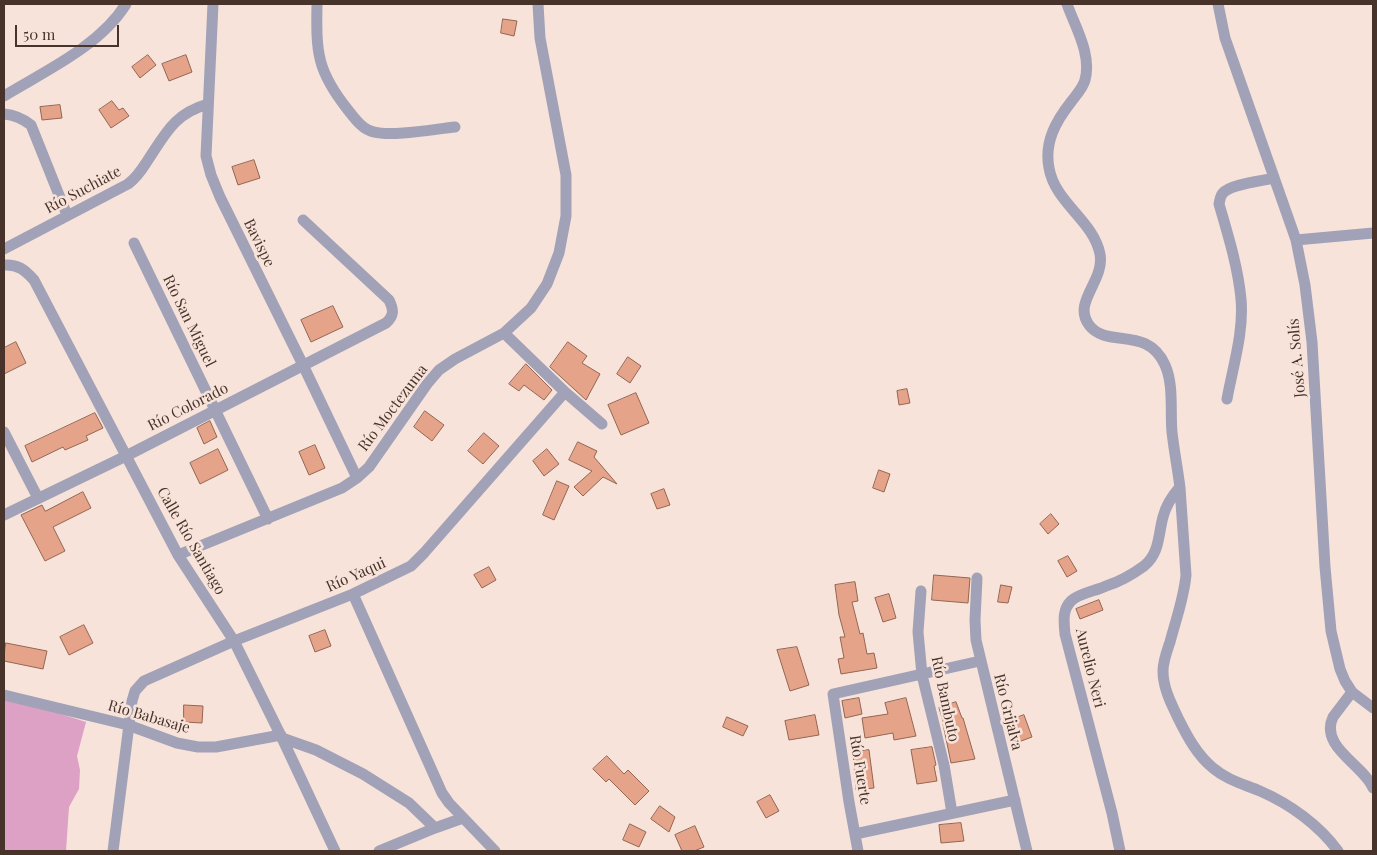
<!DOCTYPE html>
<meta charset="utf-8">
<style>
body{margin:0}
#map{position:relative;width:1377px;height:855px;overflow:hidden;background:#f8e3da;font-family:"Playfair Display",serif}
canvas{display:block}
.frame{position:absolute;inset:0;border:5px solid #47332a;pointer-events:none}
.scale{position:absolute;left:15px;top:25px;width:104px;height:22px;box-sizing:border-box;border:2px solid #47332a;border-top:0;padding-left:6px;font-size:15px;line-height:18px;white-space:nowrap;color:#47332a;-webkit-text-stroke:4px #f8e3da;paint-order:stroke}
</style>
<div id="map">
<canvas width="1377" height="855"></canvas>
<div class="frame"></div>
<div class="scale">50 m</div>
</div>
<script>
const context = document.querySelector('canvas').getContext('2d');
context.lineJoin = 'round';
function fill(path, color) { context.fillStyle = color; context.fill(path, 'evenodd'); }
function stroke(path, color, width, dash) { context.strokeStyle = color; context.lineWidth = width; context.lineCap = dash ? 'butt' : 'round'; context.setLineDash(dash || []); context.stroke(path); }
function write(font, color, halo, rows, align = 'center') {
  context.font = font + ' "Playfair Display",serif'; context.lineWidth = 5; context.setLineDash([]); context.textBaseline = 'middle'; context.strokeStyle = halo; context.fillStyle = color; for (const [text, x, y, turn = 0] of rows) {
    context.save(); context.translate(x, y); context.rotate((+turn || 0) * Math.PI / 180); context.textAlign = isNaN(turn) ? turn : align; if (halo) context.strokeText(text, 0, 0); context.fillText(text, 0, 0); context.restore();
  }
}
fill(new Path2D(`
 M 4,690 L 36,706 L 86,722 L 77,756 L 80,770 L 79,789 L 69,807 L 66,851 L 4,851 Z`), '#dda1c5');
const building = new Path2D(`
 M 503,19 L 517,21 L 514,36 L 501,33 Z
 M 148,55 L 156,65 L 140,78 L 132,67 Z
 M 186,55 L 192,72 L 169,81 L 162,64 Z
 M 112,101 L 119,110 L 123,108 L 129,116 L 111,128 L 99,110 Z
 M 60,105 L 62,118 L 42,120 L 40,107 Z
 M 254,160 L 260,178 L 238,185 L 232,167 Z
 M 333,306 L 343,327 L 311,342 L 301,320 Z
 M 16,342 L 26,363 L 4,374 L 4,348 Z
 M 568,342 L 587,356 L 582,363 L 600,374 L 586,400 L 550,367 Z
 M 628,357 L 641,366 L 630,383 L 617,374 Z
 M 526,364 L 552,390 L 544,400 L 524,385 L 519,391 L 509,384 Z
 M 907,389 L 910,403 L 899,405 L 897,391 Z
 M 636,393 L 649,423 L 621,435 L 608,405 Z
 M 425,411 L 444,425 L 432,441 L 414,427 Z
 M 95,413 L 103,428 L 86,436 L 88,440 L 65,450 L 63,447 L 32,462 L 25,446 Z
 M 210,421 L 217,437 L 204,444 L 197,428 Z
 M 484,433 L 499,446 L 483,464 L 468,451 Z
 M 578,442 L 597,451 L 594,457 L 617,484 L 603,477 L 583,496 L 574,487 L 592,471 L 569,460 Z
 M 315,445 L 325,468 L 309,475 L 299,452 Z
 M 218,449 L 228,470 L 200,484 L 190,463 Z
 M 547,449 L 559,464 L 544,476 L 533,461 Z
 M 879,470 L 890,474 L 884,492 L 873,488 Z
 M 557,481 L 569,486 L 554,520 L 543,515 Z
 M 664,489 L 670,505 L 657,509 L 651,494 Z
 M 83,492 L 91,508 L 53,527 L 65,551 L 45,561 L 21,515 L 42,505 L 45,511 Z
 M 1051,514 L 1059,524 L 1048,534 L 1040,524 Z
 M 1068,556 L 1077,571 L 1067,577 L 1058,561 Z
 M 489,567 L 496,580 L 482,588 L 474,575 Z
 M 934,575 L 970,578 L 968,603 L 932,600 Z
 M 855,582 L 858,601 L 852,602 L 860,634 L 863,633 L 867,654 L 874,653 L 877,668 L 841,674 L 838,659 L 844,658 L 840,637 L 845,637 L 839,615 L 835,585 Z
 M 1001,585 L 1012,587 L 1008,603 L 998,602 Z
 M 889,594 L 896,618 L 883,622 L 875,598 Z
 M 1099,600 L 1103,610 L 1080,619 L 1076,609 Z
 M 84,625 L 93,643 L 69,655 L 60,637 Z
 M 325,630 L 331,646 L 315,652 L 309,636 Z
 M 6,643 L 47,651 L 43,669 L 4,661 Z
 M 797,647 L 809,685 L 790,691 L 777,650 Z
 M 859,698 L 862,714 L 845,718 L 842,701 Z
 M 906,698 L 916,736 L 894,740 L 893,733 L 865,738 L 862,718 L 888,714 L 885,703 Z
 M 956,702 L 962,718 L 963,718 L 975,759 L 951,763 L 943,724 L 944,724 L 939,708 Z
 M 184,705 L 203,706 L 202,723 L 184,722 Z
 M 815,715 L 819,735 L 789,740 L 785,721 Z
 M 1024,715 L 1032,737 L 1013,744 L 1005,722 Z
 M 727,717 L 748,726 L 743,736 L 723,727 Z
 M 932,747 L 936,765 L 934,766 L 937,781 L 917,784 L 911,750 Z
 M 869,750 L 874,788 L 856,790 L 853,752 Z
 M 607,756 L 624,774 L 628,770 L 649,791 L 635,805 L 609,779 L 606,782 L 593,769 Z
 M 770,795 L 779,811 L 766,818 L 757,802 Z
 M 660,806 L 675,817 L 669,832 L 651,819 Z
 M 961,823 L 964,841 L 941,843 L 939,825 Z
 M 630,824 L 646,832 L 639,847 L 623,840 Z
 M 695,826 L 704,847 L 694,851 L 682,851 L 675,835 Z`);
fill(building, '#e5a489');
stroke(building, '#936552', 1);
stroke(new Path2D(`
 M 213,4 L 206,156 L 211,175 L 220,197 L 303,365 L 357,478
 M 317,4 C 316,53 317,71 348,110 C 355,119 363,130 374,132 C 392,137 435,129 455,127
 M 1067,4 C 1075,27 1092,54 1085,80 C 1083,88 1076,95 1071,102 C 1056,121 1044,142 1049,168 C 1055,203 1093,220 1100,254 C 1105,281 1072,302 1089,325 C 1107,349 1147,325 1165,365 C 1174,385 1170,411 1172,432 C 1174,451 1178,470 1180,488 C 1182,517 1184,546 1186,575 C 1184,598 1176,619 1170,642 C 1167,651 1163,661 1163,671 C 1163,688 1171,703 1178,718 C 1187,736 1197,755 1213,768 C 1227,780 1243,784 1260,791 C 1290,804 1319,825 1338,851
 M 1218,4 L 1225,38 L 1296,240 L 1305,285 L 1312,342 L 1325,567 L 1331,631 L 1340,669 L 1345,681 L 1352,692 L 1373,708
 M 4,96 C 45,71 100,46 126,4
 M 4,114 C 15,115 22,118 31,125 L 67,215
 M 1296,240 L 1373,233
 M 134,243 L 268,519
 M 4,249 L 128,184 C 136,178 141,171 146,163 C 165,135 173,114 208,104
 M 4,265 C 18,264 25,270 34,280 L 178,555 L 234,641 L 282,738 L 335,851
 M 504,333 L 565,392 L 602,424
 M 1227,399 C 1233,366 1244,332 1241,299 C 1238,267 1228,235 1219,204 C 1220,200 1220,196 1223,193 C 1231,184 1262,181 1274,178
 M 4,432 L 38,498
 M 4,515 L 126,456 L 386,323 C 394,316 394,310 389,300 L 303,220
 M 178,555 L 342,488 L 357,478 L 369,467 L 427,384 L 439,370 L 455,359 L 504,333 L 531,308 L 547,284 L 559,253 L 566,216 L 566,175 L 540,38 L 538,4
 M 977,578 L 975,620 L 976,640 L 1027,851
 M 921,591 L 918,632 L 922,675 L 944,765 L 952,813
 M 353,594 L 442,793 L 449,803 L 495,851
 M 1352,692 L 1333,717 C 1319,747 1364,765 1373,788
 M 4,695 L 128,725 L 177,743 L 198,747 L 216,747 L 281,735
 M 282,738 L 316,750 L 363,774 L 409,803 L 435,828
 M 855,834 L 1015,800
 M 113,851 L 132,701 L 135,691 L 144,681 L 234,641 L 353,594 L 411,566 L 424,553 L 565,392
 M 379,851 L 435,828 L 463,818
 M 858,851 L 849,802 L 833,694 L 980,661
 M 1120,851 L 1112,813 L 1065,634 C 1064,622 1062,610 1071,601 C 1079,593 1096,591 1106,586 C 1119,582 1133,574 1144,566 C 1160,553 1158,535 1163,517 C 1166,505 1172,496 1180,487`), '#a1a2b7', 11);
write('15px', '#47332a', '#f8e3da', [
 ["Río Suchiate",83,190,-28],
 ["Bavispe",259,243,64],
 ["Río San Miguel",189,321,64],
 ["José A. Solís",1297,358,-95],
 ["Río Colorado",188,407,-27],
 ["Río Moctezuma",393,408,-53],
 ["Calle Río Santiago",191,541,60],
 ["Río Yaqui",356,575,-24],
 ["Aurelio Neri",1090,668,76],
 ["Río Bambuto",945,699,78],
 ["Río Grijalva",1008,712,76],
 ["Río Babasaje",149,717,16],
 ["Río Fuerte",860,770,81]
]);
</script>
